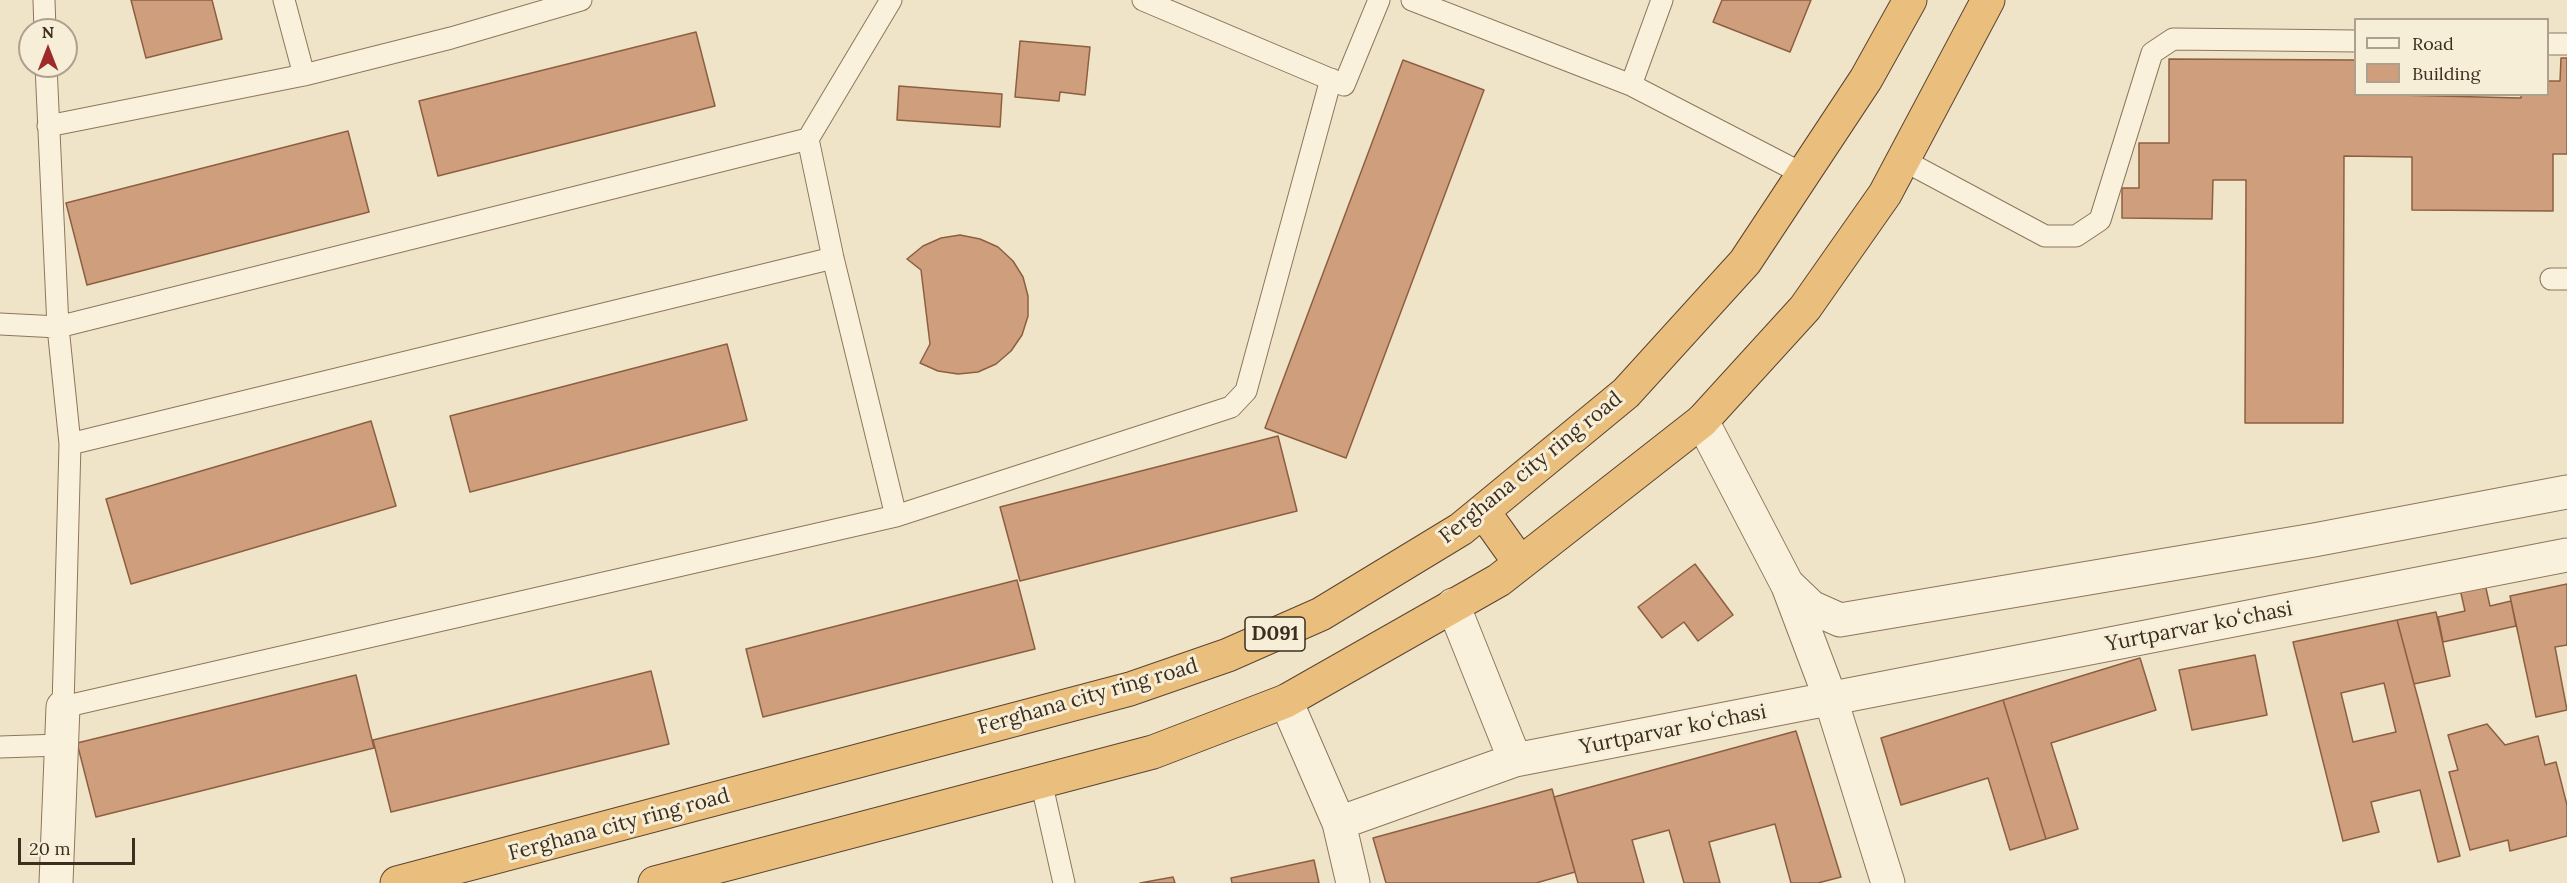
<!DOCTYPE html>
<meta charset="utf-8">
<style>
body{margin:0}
#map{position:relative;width:2567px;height:883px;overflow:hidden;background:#f0e4c8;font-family:Lora,serif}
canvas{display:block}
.legend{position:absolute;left:2354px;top:18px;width:195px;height:78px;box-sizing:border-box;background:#f7eed8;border:2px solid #ada18e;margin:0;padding:8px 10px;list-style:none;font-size:18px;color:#3d2e20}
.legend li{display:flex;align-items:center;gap:12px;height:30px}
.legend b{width:30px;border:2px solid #ada18e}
.north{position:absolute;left:18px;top:18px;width:60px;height:60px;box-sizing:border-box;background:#f7eed8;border:2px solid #ada18e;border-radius:50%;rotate:0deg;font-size:16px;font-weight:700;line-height:24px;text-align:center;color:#3d2e20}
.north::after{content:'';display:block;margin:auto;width:21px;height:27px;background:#9e2a2b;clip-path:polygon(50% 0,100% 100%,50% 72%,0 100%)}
.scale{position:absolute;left:18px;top:838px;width:117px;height:27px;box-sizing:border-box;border:3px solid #3d2e20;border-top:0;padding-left:8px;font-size:18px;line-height:21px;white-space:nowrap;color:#3d2e20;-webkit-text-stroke:4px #f7eed8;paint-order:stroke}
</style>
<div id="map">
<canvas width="2567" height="883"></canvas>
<ul class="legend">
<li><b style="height:8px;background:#faf1dc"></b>Road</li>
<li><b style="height:16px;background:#cf9f7d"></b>Building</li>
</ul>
<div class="north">N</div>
<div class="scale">20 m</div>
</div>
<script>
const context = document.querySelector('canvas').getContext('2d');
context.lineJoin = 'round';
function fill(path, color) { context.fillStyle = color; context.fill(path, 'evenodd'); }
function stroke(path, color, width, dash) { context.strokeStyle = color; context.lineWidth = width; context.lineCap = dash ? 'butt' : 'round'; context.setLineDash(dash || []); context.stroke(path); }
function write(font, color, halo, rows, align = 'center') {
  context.font = font + ' Lora,serif'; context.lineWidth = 6; context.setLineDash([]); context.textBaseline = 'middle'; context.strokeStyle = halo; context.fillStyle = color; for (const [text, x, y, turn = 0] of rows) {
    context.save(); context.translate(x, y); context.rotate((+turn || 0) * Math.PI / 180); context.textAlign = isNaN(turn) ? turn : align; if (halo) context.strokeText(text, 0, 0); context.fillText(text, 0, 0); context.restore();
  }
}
const building = new Path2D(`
 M 131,0 L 212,0 L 222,39 L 146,58 Z
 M 1722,0 L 1811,0 L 1790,52 L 1713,22 Z
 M 696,32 L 715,106 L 438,176 L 419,101 Z
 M 1020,41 L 1090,47 L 1085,95 L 1060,92 L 1059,101 L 1015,97 Z
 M 2561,58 L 2567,58 L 2567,154 L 2553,154 L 2553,211 L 2412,210 L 2412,157 L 2344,156 L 2343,423 L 2245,423 L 2246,180 L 2213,180 L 2212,219 L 2122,218 L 2122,188 L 2139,188 L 2139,143 L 2169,143 L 2169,59 L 2356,60 L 2356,94 L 2521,98 L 2521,94 L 2548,94 L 2548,81 L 2560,81 Z
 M 1403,60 L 1484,90 L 1346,458 L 1265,428 Z
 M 899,86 L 1002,94 L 1000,127 L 897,120 Z
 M 348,131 L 369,212 L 87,285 L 66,203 Z
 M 960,235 L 980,239 L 998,247 L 1013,261 L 1023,277 L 1028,296 L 1028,316 L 1022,335 L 1011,351 L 996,364 L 978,372 L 958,374 L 938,371 L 920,363 L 930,344 L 921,270 L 907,259 L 923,246 L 941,238 Z
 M 727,344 L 747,420 L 470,492 L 450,416 Z
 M 371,421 L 396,506 L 131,584 L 106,499 Z
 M 1278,436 L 1297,511 L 1020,581 L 1000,507 Z
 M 1695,564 L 1733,615 L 1698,641 L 1684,622 L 1662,638 L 1638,607 Z
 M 1017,580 L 1035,649 L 763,717 L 746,649 Z
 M 2485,584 L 2490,606 L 2511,601 L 2516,626 L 2443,642 L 2438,617 L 2465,611 L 2460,589 Z
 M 2567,584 L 2567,645 L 2555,647 L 2567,710 L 2536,717 L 2510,596 Z
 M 2436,612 L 2450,676 L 2414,684 L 2397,620 Z
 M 2397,620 L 2460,856 L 2438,862 L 2420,790 L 2371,802 L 2379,832 L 2343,841 L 2293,642 ZM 2384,683 L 2396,732 L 2353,742 L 2341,693 Z
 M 2255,655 L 2267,715 L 2192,730 L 2179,670 Z
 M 2140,658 L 2156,710 L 2051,743 L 2078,829 L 2046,839 L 2003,700 Z
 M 651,671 L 669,744 L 391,812 L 373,740 Z
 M 356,675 L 374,748 L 96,817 L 77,743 Z
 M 2003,700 L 2046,839 L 2010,850 L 1988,778 L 1901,805 L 1881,738 Z
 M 2487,724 L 2505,745 L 2538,736 L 2545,765 L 2556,762 L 2567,805 L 2567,836 L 2510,851 L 2508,840 L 2470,850 L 2449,772 L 2458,770 L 2448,735 Z
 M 1796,731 L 1841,877 L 1818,883 L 1791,883 L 1775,824 L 1709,842 L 1720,883 L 1684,883 L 1669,830 L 1632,840 L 1644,883 L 1578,883 L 1554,797 Z
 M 1552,789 L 1575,872 L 1536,883 L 1386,883 L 1373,838 Z
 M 1314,860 L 1319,883 L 1232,883 L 1231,878 Z
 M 1173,877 L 1175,883 L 1140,883 Z`);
fill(building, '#cf9f7d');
stroke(building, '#8d5f41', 1.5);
const service = new Path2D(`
 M 44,0 L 45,30
 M 284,0 L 304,75
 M 1143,0 L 1344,85 L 1379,0
 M 1412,0 L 1631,85
 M 1662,0 L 1631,85 L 1803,174
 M 2548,44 L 2567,44
 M 46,66 L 58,327 L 70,444 L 63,707 L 896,516 L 1231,407 L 1246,391 L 1331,79
 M 48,126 L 304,75 L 451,38 L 581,0
 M 808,139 L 891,0
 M 1903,160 L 2045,236 L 2076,236 L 2100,220 L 2152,53 L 2173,39 L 2356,41
 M 2551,279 L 2567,279
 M 0,324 L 58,327 L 808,139 L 833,258 L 896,516
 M 70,444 L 833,258
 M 0,747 L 60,745
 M 1041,781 L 1064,883`);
const minor = new Path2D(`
 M 1702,421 L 1787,584 L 1811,607 L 1840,620 L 2314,540 L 2567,492
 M 1788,586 L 1831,700 L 1888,883
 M 1453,605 L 1515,760
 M 1286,701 L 1339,823 L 1353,883
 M 1339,823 L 1515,760 L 2567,555
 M 56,883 L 63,707`);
const trunk = new Path2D(`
 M 1483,511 L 1520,563
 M 397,883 L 1130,689 L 1228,655 L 1321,614 L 1461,529 L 1626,393 L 1745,262 L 1866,79 L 1910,0
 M 655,883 L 1153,752 L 1286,701 L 1499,580 L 1702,421 L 1805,308 L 1885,194 L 1988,0`);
stroke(service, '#8d765c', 23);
stroke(minor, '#8d765c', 35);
stroke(trunk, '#5b4430', 35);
stroke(service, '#faf1dc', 21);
stroke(minor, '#faf1dc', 33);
stroke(trunk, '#eabe7c', 33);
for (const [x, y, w] of [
 [1275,634,60]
]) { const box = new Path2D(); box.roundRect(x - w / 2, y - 17, w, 34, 4.5); context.fillStyle = '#f7eed8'; context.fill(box); stroke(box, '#3d2e20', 1.5); }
write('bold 20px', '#3d2e20', null, [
 ["D091",1275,634]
]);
write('21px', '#3d2e20', '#f7eed8', [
 ["Ferghana city ring road",1531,468,-39],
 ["Yurtparvar koʻchasi",2199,627,-11],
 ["Ferghana city ring road",1088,697,-16],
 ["Yurtparvar koʻchasi",1673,730,-11],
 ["Ferghana city ring road",619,825,-15]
]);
</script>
